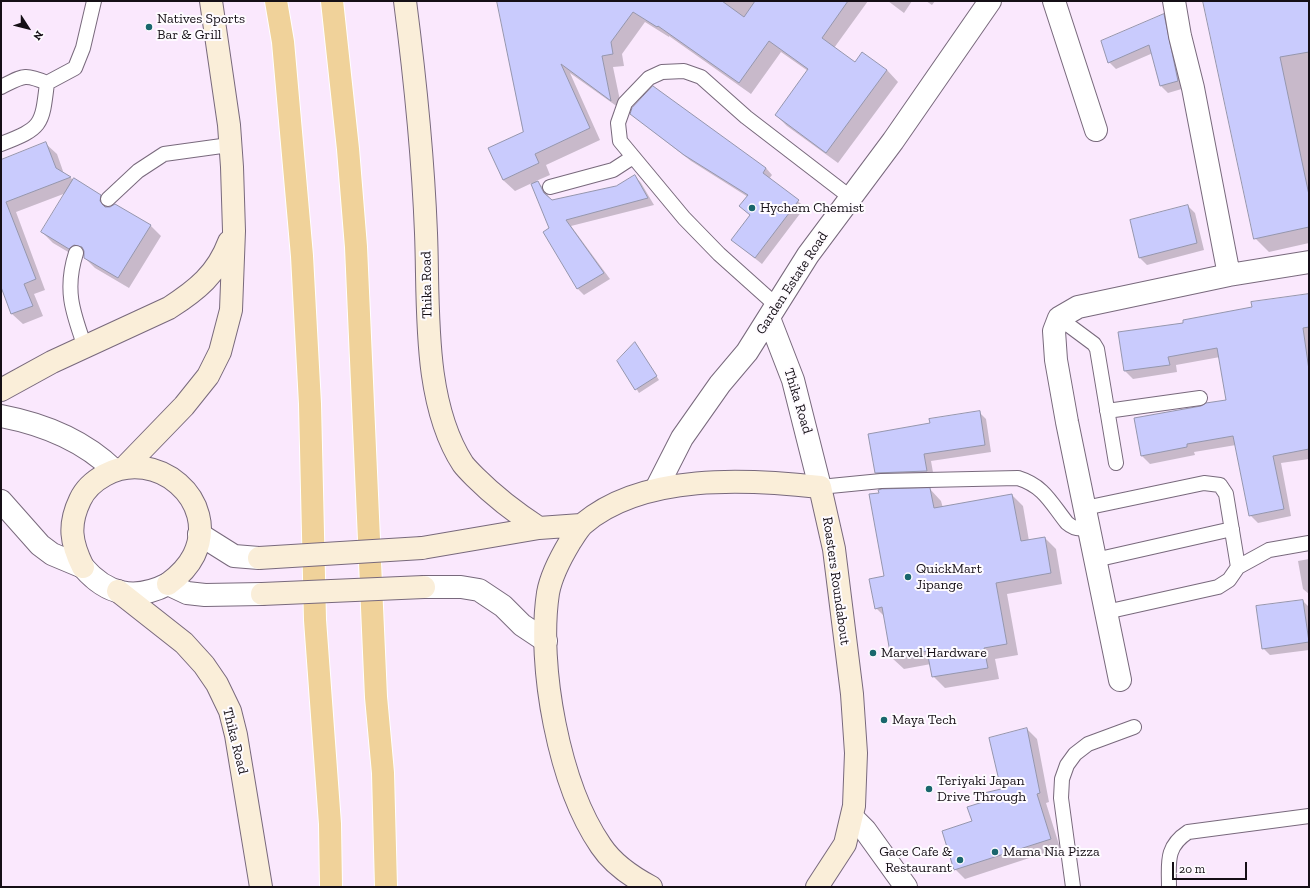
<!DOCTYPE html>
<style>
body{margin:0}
#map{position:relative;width:1310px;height:888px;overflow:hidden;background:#fae8fd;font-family:"Zilla Slab",serif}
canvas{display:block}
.frame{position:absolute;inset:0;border:2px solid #150f16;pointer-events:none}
.north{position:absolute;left:8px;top:8px;width:40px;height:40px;-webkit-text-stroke:3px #fefbff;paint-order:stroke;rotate:126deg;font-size:11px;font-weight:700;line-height:16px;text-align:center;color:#150f16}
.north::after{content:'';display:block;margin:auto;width:14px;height:18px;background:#150f16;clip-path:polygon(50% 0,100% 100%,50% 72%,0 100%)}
.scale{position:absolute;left:1172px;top:862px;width:75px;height:18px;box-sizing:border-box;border:2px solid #150f16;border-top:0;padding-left:5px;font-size:12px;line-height:14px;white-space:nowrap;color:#150f16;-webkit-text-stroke:3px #fefbff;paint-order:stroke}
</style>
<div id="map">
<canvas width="1310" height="888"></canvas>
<div class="frame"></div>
<div class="north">N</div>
<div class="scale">20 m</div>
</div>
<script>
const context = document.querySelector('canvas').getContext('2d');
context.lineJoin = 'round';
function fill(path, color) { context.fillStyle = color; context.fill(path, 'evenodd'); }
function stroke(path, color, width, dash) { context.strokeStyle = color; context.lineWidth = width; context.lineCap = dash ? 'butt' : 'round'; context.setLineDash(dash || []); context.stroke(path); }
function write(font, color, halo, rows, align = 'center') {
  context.font = font + ' "Zilla Slab",serif'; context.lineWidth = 4; context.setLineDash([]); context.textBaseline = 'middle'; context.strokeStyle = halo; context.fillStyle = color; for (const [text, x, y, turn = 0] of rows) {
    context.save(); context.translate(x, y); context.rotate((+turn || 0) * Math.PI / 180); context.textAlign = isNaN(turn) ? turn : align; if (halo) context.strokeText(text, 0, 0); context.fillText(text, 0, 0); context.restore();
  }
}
fill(new Path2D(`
 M 498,1 L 868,1 L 834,48 L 855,63 L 887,70 L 898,82 L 838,163 L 787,126 L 776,115 L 808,71 L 781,52 L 751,94 L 669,36 L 669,37 L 645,22 L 622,54 L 624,66 L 613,67 L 622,110 L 570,73 L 600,140 L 546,165 L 550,175 L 536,181 L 544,188 L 551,201 L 616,187 L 635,176 L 641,183 L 654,205 L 571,226 L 610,279 L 584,295 L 578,289 L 544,232 L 550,229 L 532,183 L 515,191 L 503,180 L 525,132 Z
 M 888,1 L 912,1 L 904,13 Z
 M 926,1 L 935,1 L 932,5 Z
 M 1204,1 L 1309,1 L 1309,243 L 1269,252 L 1255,238 Z
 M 1163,15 L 1170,22 L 1185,88 L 1168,93 L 1161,86 L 1153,53 L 1116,69 L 1109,62 Z
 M 631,114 L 766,168 L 772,175 L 769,179 L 805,207 L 762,264 L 732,240 L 751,216 L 740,206 L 748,197 L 691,161 Z
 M 46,144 L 57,154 L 64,174 L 100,196 L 112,207 L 150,225 L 161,236 L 129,288 L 95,268 L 85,258 L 85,255 L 80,259 L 53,243 L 42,232 L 66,193 L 16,212 L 45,290 L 34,294 L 43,316 L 23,324 L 12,314 L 1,285 L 1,161 Z
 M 1188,206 L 1195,213 L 1204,250 L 1147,265 L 1140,258 Z
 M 1309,295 L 1309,459 L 1281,463 L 1291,516 L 1258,523 L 1250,515 L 1236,445 L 1194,452 L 1195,455 L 1150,464 L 1142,456 L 1202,407 L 1227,400 L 1220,357 L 1176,365 L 1177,372 L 1133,379 L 1125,371 L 1185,324 Z
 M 635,343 L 659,380 L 639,393 L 619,361 Z
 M 979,412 L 986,419 L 991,452 L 931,461 L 934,478 L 883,480 L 876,473 L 931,423 Z
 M 930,489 L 941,501 L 943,508 L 1012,495 L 1023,506 L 1029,541 L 1045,538 L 1056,549 L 1062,584 L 1007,594 L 1018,655 L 995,659 L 999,679 L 945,688 L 933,676 L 931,664 L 904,669 L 892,658 L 884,616 L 876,608 L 885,577 Z
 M 1309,559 L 1309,594 L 1303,589 L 1298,561 Z
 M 1303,601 L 1309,607 L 1309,650 L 1270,655 L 1263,648 Z
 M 1027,729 L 1037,739 L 1049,802 L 1046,803 L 1060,848 L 965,879 L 955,869 L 973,822 L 987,802 L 1002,790 Z`), '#0003');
const building = new Path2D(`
 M 497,1 L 722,1 L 744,17 L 755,1 L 848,1 L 822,38 L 855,62 L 862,52 L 887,70 L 826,153 L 775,115 L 808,69 L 769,41 L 739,83 L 658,26 L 657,27 L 633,12 L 611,42 L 613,54 L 602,56 L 611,101 L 561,64 L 590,128 L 535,154 L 539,163 L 503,180 L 488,148 L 523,132 Z
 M 1203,1 L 1309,1 L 1309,52 L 1280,57 L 1309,195 L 1309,227 L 1254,239 Z
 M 1164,14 L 1178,81 L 1160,86 L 1149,45 L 1108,63 L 1101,41 Z
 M 653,86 L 766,168 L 763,173 L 799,200 L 755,258 L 731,240 L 750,215 L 739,206 L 748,195 L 684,155 L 630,114 L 632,108 Z
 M 46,142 L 56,168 L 71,177 L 6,202 L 36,279 L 24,284 L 33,306 L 11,314 L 1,287 L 1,160 Z
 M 635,175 L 648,198 L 566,220 L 604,273 L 577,289 L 543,232 L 549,228 L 531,184 L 538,181 L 544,193 L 552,200 L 616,186 Z
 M 74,178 L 101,195 L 100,201 L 105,207 L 110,207 L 115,204 L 151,225 L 118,278 L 84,258 L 84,251 L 82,247 L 74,245 L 69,249 L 41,232 Z
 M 1188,205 L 1197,243 L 1139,258 L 1130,220 Z
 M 1309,294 L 1309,327 L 1303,328 L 1309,370 L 1309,449 L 1273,456 L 1284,509 L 1249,516 L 1233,436 L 1187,444 L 1187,447 L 1141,456 L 1134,418 L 1201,406 L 1206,403 L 1226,400 L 1217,348 L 1168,357 L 1170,365 L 1124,371 L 1118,332 L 1183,323 L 1183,320 L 1252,307 L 1251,302 Z
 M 635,342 L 657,376 L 635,390 L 617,361 Z
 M 980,411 L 985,445 L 924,454 L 927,471 L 875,473 L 868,434 L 930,423 L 929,419 Z
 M 930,488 L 934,508 L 1012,494 L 1021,541 L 1045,537 L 1051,573 L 996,583 L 1007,644 L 984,648 L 988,668 L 932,677 L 927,651 L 891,658 L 882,607 L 875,609 L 869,579 L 884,576 L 869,494 L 879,493 L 878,490 L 882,489 Z
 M 1303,600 L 1309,642 L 1262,649 L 1256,606 Z
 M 1027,728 L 1040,793 L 1037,794 L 1051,839 L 954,870 L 942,831 L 972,821 L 967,807 L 986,801 L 984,793 L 1001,789 L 989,738 Z`);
fill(building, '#c9cbfd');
stroke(building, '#9596ad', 1);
const service = new Path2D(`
 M 47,83 L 75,68 L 83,48 L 94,1
 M 1,87 C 23,76 24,73 47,83
 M 1,144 C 42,128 42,126 47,83
 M 550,187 L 613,170 L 633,157
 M 108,199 L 138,171 L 164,154 L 229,145
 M 76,253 C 64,290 73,313 85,347
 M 777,306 L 719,254 L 684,218 L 620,141 L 618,123 L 625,103 L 649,78 L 662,72 L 684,71 L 701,77 L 746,117 L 850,197
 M 1059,318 L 1094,344 L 1097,349 L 1116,463
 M 1107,411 L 1200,398
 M 820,487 L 881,481 L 1018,478 C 1044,486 1051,503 1067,523 C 1074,529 1080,530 1088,527
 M 1085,508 L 1204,483 L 1220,485 L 1226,494 L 1238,567 L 1229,580 L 1218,587 L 1106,612
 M 1095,560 L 1232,529
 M 1238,567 L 1269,550 L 1309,543
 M 1073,887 L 1061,798 L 1062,779 L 1067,765 L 1075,754 L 1088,744 L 1134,727
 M 1169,887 C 1169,863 1165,847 1188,832 L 1309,816`);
const minor = new Path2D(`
 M 1054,1 L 1096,130
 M 1174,1 L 1180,36 L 1193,88 L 1229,275
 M 1,416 C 43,424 83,440 114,470
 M 1,501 L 40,545 L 52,554 L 83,567
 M 1120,680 L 1067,422 L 1056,360 L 1054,331 L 1059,318 L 1078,307 L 1229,275 L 1309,262`);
const tertiary = new Path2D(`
 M 769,318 L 793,380 L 820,487
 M 656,489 L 682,438 L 720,384 L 747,352 L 808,255 L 893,141 L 990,1
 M 199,534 L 234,556 L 259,558
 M 83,567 C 107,595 135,601 168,584 L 187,593 L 205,595 L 262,594
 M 424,587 L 461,587 L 479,590 L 503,606 L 522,625 L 546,641
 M 852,817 L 865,830 L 906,887`);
const secondary = new Path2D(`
 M 405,1 C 415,78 423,156 426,233 C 429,305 422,401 463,464 C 466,468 471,473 475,477 C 495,497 516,513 539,528
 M 1,390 L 52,362 L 169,308 C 197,290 217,274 229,242
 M 125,467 L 184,406 L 208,376 L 220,352 L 231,310 L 234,231 L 232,167 L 229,125 L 211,1
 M 422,548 L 539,528 L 581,525
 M 83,567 C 71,543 68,525 80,500 C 85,489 94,481 105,475 C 156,447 220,500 194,555 C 188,567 179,576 168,584
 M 118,591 L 184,643 L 204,665 L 217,684 L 230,711 L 236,735 L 261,887
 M 651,887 C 632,877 613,864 601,846 C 559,785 537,666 548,593 C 551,576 561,557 570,542 C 574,536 578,529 583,524 C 643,473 747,479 820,487 L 834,549 L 852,694 L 856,753 L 854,806 L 845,844 L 817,887`);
const trunk = new Path2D(`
 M 276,1 L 283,42 L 302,256 L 310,404 L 315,620 L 330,824 L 331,887
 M 332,1 L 348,149 L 356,247 L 376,697 L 383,773 L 386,887`);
stroke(service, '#78697c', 16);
stroke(minor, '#78697c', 24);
stroke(tertiary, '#78697c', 24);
stroke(secondary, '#78697c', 24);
stroke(trunk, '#fff', 24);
stroke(service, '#fff', 14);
stroke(minor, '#fff', 22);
stroke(tertiary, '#fff', 22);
stroke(secondary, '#faeed9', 22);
stroke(trunk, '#f0d29a', 22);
const secondaryBridge = new Path2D(`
 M 259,558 L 422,548
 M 262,594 L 424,587`);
stroke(secondaryBridge, '#78697c', 24, []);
stroke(secondaryBridge, '#faeed9', 22);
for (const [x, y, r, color] of [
 [149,27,4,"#19666d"],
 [752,208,4,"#19666d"],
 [908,577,4,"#19666d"],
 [873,653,4,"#19666d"],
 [884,720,4,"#19666d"],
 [929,789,4,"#19666d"],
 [995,852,4,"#19666d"],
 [960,860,4,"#19666d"]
]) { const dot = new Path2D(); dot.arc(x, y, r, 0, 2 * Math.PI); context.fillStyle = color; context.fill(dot); stroke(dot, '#fefbff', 1.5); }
write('14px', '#150f16', '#fefbff', [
 ["Natives Sports",157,19],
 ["Bar & Grill",157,35],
 ["Hychem Chemist",760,208],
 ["QuickMart",916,569],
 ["Jipange",916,585],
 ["Marvel Hardware",881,653],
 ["Maya Tech",892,720],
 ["Teriyaki Japan",937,781],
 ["Drive Through",937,797],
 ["Gace Cafe &",952,852,"right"],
 ["Restaurant",952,868,"right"],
 ["Mama Nia Pizza",1003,852]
], 'left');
write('14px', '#150f16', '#fefbff', [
 ["Garden Estate Road",792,283,-57],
 ["Thika Road",427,285,-91],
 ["Thika Road",798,401,73],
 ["Roasters Roundabout",836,581,82],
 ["Thika Road",235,741,76]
]);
</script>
